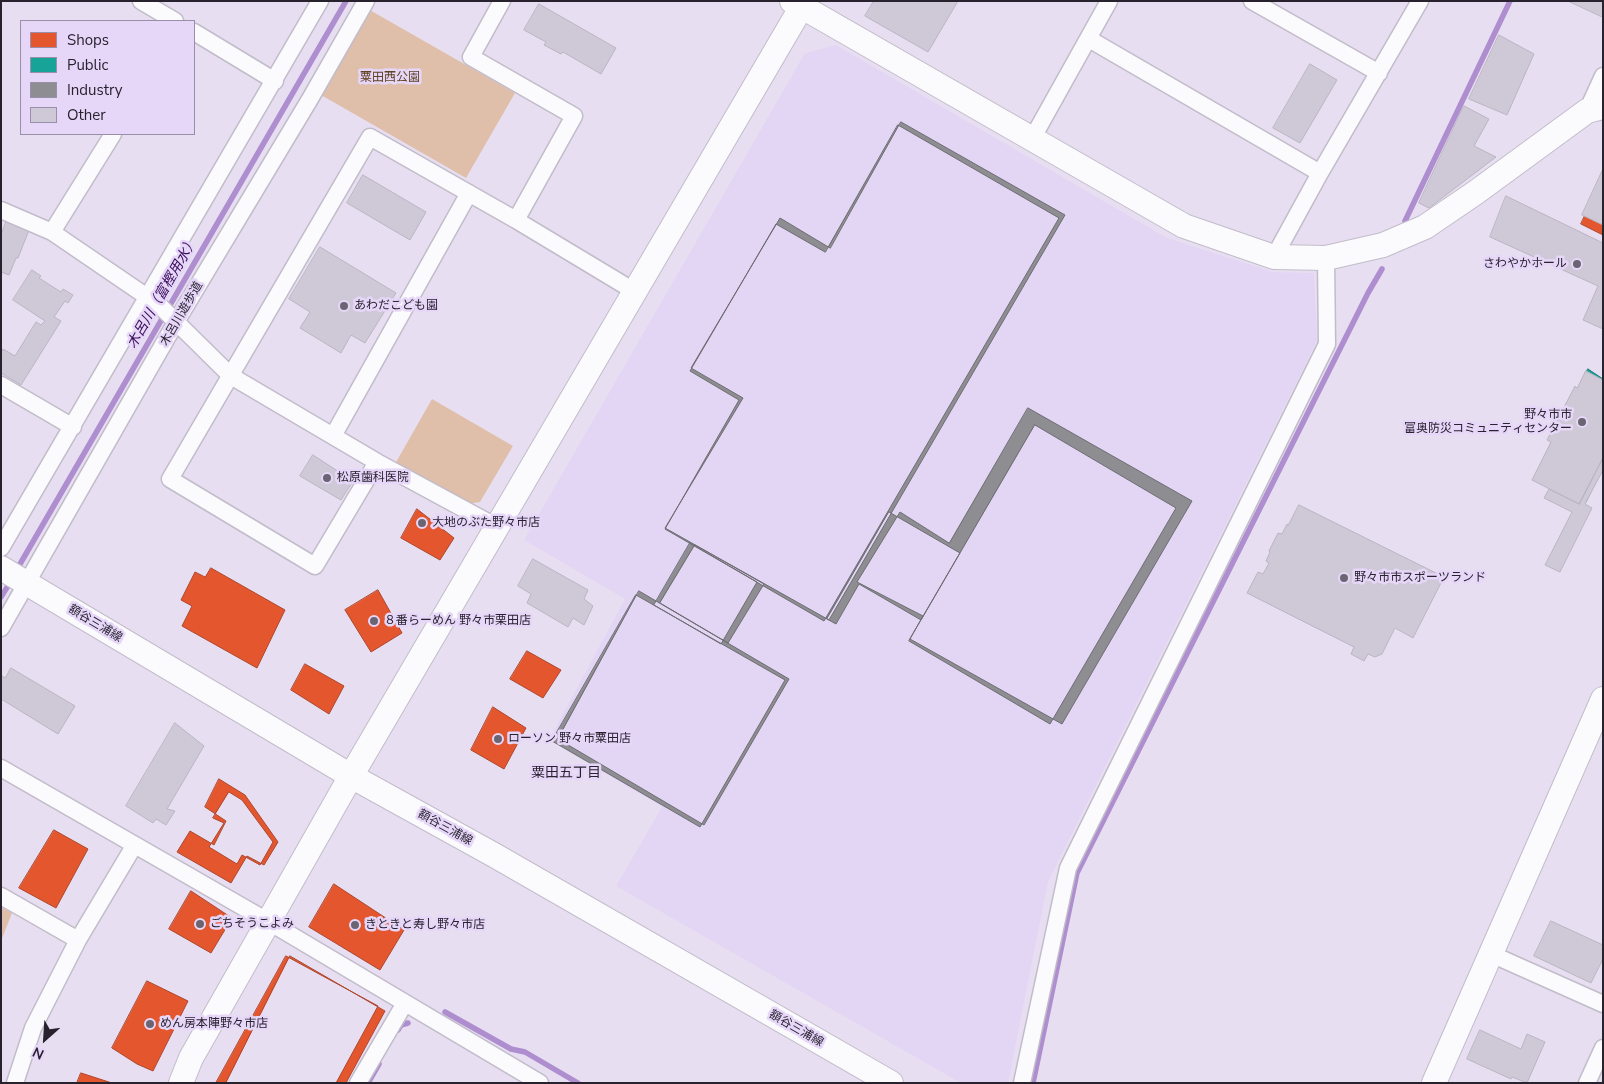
<!DOCTYPE html>
<meta charset="utf-8">
<style>
body{margin:0}
#map{position:relative;width:1604px;height:1084px;overflow:hidden;background:#e7dff1;font-family:"Nunito Sans",sans-serif}
canvas{display:block}
.frame{position:absolute;inset:0;border:2px solid #28222f;pointer-events:none}
.legend{position:absolute;left:20px;top:20px;width:175px;height:115px;box-sizing:border-box;background:#e6d7f9;border:1px solid #9a8fa8;margin:0;padding:6px 9px;list-style:none;font-size:15px;color:#28222f}
.legend li{display:flex;align-items:center;gap:10px;height:25px}
.legend b{width:25px;border:1px solid #9a8fa8}
.north{position:absolute;left:20px;top:1014px;width:50px;height:50px;-webkit-text-stroke:4px #e6d7f9;paint-order:stroke;rotate:206deg;font-size:14px;font-weight:700;line-height:20px;text-align:center;color:#28222f}
.north::after{content:'';display:block;margin:auto;width:18px;height:22px;background:#28222f;clip-path:polygon(50% 0,100% 100%,50% 72%,0 100%)}
</style>
<div id="map">
<canvas width="1604" height="1084"></canvas>
<div class="frame"></div>
<ul class="legend">
<li><b style="height:14px;background:#e4572e"></b>Shops</li>
<li><b style="height:14px;background:#17a398"></b>Public</li>
<li><b style="height:14px;background:#8d8d92"></b>Industry</li>
<li><b style="height:14px;background:#cfc9d7"></b>Other</li>
</ul>
<div class="north">N</div>
</div>
<script>
const context = document.querySelector('canvas').getContext('2d');
context.lineJoin = 'round';
function fill(path, color) { context.fillStyle = color; context.fill(path, 'evenodd'); }
function stroke(path, color, width, dash) { context.strokeStyle = color; context.lineWidth = width; context.lineCap = dash ? 'butt' : 'round'; context.setLineDash(dash || []); context.stroke(path); }
function write(font, color, halo, rows, align = 'center') {
  context.font = font + ' "Nunito Sans","Noto Sans JP",sans-serif'; context.lineWidth = 5; context.setLineDash([]); context.textBaseline = 'middle'; context.strokeStyle = halo; context.fillStyle = color; for (const [text, x, y, turn = 0] of rows) {
    context.save(); context.translate(x, y); context.rotate((+turn || 0) * Math.PI / 180); context.textAlign = isNaN(turn) ? turn : align; if (halo) context.strokeText(text, 0, 0); context.fillText(text, 0, 0); context.restore();
  }
}
fill(new Path2D(`
 M 836,45 L 1167,238 L 1273,272 L 1314,273 L 1317,341 L 1048,882 L 1008,1083 L 961,1083 L 616,886 L 662,807 L 549,740 L 625,599 L 524,540 L 805,53 Z`), '#e3d6f4');
fill(new Path2D(`
 M 368,9 L 515,93 L 466,178 L 321,95 Z
 M 432,399 L 513,446 L 480,502 L 467,504 L 395,464 Z
 M 1,907 L 12,913 L 1,941 Z`), '#dfbfa9');
const shops = new Path2D(`
 M 1603,177 L 1603,235 L 1581,224 Z
 M 417,509 L 454,538 L 440,560 L 401,538 Z
 M 211,568 L 285,610 L 257,668 L 182,626 L 192,606 L 181,600 L 195,572 L 205,577 Z
 M 378,590 L 402,633 L 371,652 L 345,610 Z
 M 527,651 L 561,670 L 543,698 L 510,679 Z
 M 305,664 L 344,686 L 329,714 L 291,690 Z
 M 493,707 L 526,728 L 504,769 L 471,750 Z
 M 219,779 L 245,795 L 278,842 L 264,865 L 247,856 L 231,883 L 177,852 L 190,831 L 214,845 L 226,821 L 205,807 Z
 M 229,792 L 242,800 L 273,842 L 260,865 L 242,855 L 237,864 L 209,847 L 224,823 L 213,818 Z
 M 54,830 L 88,849 L 56,908 L 19,888 Z
 M 334,884 L 404,930 L 380,970 L 309,927 Z
 M 191,891 L 232,918 L 211,953 L 169,929 Z
 M 286,956 L 378,1006 L 336,1083 L 216,1083 Z
 M 290,956 L 385,1011 L 346,1083 L 226,1083 Z
 M 147,981 L 188,1001 L 153,1071 L 137,1064 L 112,1048 Z
 M 81,1073 L 112,1083 L 77,1083 Z`);
fill(shops, '#e4572e');
stroke(shops, '#ac472e', 1);
const public = new Path2D(`
 M 1588,369 L 1603,379 L 1603,466 L 1586,502 L 1535,477 Z`);
fill(public, '#17a398');
stroke(public, '#1c7c78', 1);
const industry = new Path2D(`
 M 901,122 L 1065,215 L 829,620 L 665,528 L 743,398 L 691,368 L 780,218 L 830,248 Z
 M 898,125 L 1059,218 L 824,621 L 665,529 L 739,400 L 690,371 L 776,224 L 825,252 Z
 M 1028,408 L 1192,501 L 1062,724 L 910,639 L 923,616 L 857,582 L 900,512 L 949,543 Z
 M 1035,425 L 1176,508 L 1050,724 L 909,641 Z
 M 889,512 L 960,553 L 921,620 L 859,584 L 836,624 L 827,619 Z
 M 690,543 L 757,582 L 721,644 L 654,605 Z
 M 695,545 L 764,584 L 728,643 L 660,603 Z
 M 639,591 L 789,679 L 704,825 L 558,739 Z
 M 636,595 L 785,680 L 700,827 L 552,741 Z`);
fill(industry, '#8d8d92');
stroke(industry, '#6f6d74', 1);
stroke(new Path2D(`
 M 1405,221 L 1510,1
 M 16,571 L 346,1
 M 1,597 L 11,581
 M 445,1012 L 511,1049 L 525,1052 L 578,1083
 M 398,1030 L 401,1025 L 408,1023
 M 368,1083 L 379,1064
 M 1033,1083 L 1077,873 L 1368,293 L 1382,269`), '#ae8ecf', 5.5);
const building = new Path2D(`
 M 874,1 L 958,1 L 928,52 L 865,16 Z
 M 1568,1 L 1603,1 L 1603,17 Z
 M 539,4 L 616,48 L 601,74 L 563,52 L 561,54 L 544,45 L 546,42 L 524,30 Z
 M 1499,35 L 1534,54 L 1507,115 L 1469,99 Z
 M 1310,64 L 1337,80 L 1300,143 L 1273,128 Z
 M 1464,106 L 1489,119 L 1474,146 L 1496,157 L 1429,208 L 1419,203 Z
 M 1603,169 L 1603,225 L 1582,215 Z
 M 363,175 L 426,212 L 410,240 L 347,203 Z
 M 1506,196 L 1603,243 L 1603,329 L 1583,320 L 1598,286 L 1490,237 Z
 M 6,222 L 29,230 L 18,258 L 16,258 L 9,275 L 1,272 L 1,235 Z
 M 320,247 L 396,293 L 365,343 L 351,335 L 341,353 L 300,328 L 310,312 L 289,299 Z
 M 32,270 L 41,276 L 39,278 L 61,292 L 63,289 L 73,295 L 68,303 L 65,301 L 54,317 L 61,321 L 21,385 L 1,373 L 1,353 L 3,349 L 15,356 L 36,322 L 41,325 L 45,321 L 13,300 Z
 M 1586,371 L 1603,380 L 1603,458 L 1579,504 L 1532,480 L 1551,442 L 1547,440 L 1575,386 L 1577,388 Z
 M 313,455 L 353,481 L 341,500 L 300,476 Z
 M 1603,458 L 1603,470 L 1585,504 L 1592,508 L 1560,572 L 1545,565 L 1572,512 L 1544,498 L 1549,489 L 1579,504 Z
 M 1299,505 L 1444,577 L 1413,638 L 1395,628 L 1382,654 L 1375,657 L 1368,654 L 1364,661 L 1351,654 L 1354,647 L 1247,593 L 1258,572 L 1263,574 L 1269,563 L 1266,561 L 1270,552 L 1269,551 L 1278,533 L 1282,534 L 1287,524 L 1288,525 Z
 M 533,559 L 588,590 L 584,599 L 593,606 L 584,625 L 573,618 L 568,627 L 527,603 L 531,594 L 518,586 Z
 M 11,668 L 75,706 L 58,734 L 1,699 L 1,675 L 5,678 Z
 M 175,723 L 204,746 L 167,809 L 175,811 L 166,825 L 156,819 L 153,823 L 126,806 Z
 M 1551,921 L 1603,945 L 1603,959 L 1591,983 L 1534,956 Z
 M 1480,1030 L 1521,1049 L 1527,1034 L 1545,1042 L 1527,1083 L 1512,1077 L 1511,1079 L 1467,1059 Z`);
fill(building, '#cfc9d7');
stroke(building, '#bab4c2', 1);
const street = new Path2D(`
 M 141,1 L 175,21
 M 502,1 L 471,57 L 574,116 L 516,220 L 634,291
 M 1252,1 L 1379,73
 M 194,32 L 275,81
 M 1089,39 L 1320,173
 M 1587,111 L 1603,76
 M 1032,139 L 1109,1
 M 1,210 L 52,232 L 159,305 L 231,376 L 377,462 L 497,527
 M 52,232 L 113,134
 M 1274,257 L 1320,173 L 1420,1
 M 1,385 L 73,427
 M 333,436 L 469,193
 M 377,462 L 315,566 L 170,479 L 370,137 L 516,220
 M 1,548 L 320,1
 M 1,628 L 176,322 L 310,99 L 366,1
 M 1,768 L 269,922 L 540,1083
 M 1,896 L 78,940 L 134,846
 M 1491,954 L 1603,1004
 M 15,1083 L 33,1028 L 78,940
 M 358,1083 L 405,1003
 M 1022,1083 L 1068,868 L 1327,344 L 1326,258
 M 1587,1083 L 1603,1048`);
const secondary = new Path2D(`
 M 792,1 L 1184,226 L 1274,257 L 1326,258 L 1383,245 L 1425,227 L 1475,193 L 1587,111 L 1603,107
 M 1,568 L 351,776 L 494,855 L 891,1083
 M 181,1083 L 191,1058 L 351,776 L 805,1
 M 1434,1083 L 1603,699`);
stroke(street, '#c2bcca', 19);
stroke(secondary, '#c2bcca', 26);
stroke(street, '#fbfafd', 16);
stroke(secondary, '#fbfafd', 24);
for (const [x, y, r, color] of [
 [1577,264,5,"#6b6473"],
 [344,306,5,"#6b6473"],
 [1582,422,5,"#6b6473"],
 [327,478,5,"#6b6473"],
 [422,523,5,"#6b6473"],
 [1344,578,5,"#6b6473"],
 [374,621,5,"#6b6473"],
 [498,739,5,"#6b6473"],
 [200,924,5,"#6b6473"],
 [355,925,5,"#6b6473"],
 [150,1024,5,"#6b6473"]
]) { const dot = new Path2D(); dot.arc(x, y, r, 0, 2 * Math.PI); context.fillStyle = color; context.fill(dot); stroke(dot, '#e6d7f9', 2); }
write('12px', '#604321', '#e6d7f9', [
 ["粟田西公園",390,78]
]);
write('12px', '#28222f', '#e6d7f9', [
 ["さわやかホール",1567,264,"right"],
 ["あわだこども園",354,306],
 ["野々市市",1572,415,"right"],
 ["富奥防災コミュニティセンター",1572,429,"right"],
 ["松原歯科医院",337,478],
 ["大地のぶた野々市店",432,523],
 ["野々市市スポーツランド",1354,578],
 ["８番らーめん 野々市栗田店",384,621],
 ["ローソン 野々市粟田店",508,739],
 ["ごちそうこよみ",210,924],
 ["きときと寿し野々市店",365,925],
 ["めん房本陣野々市店",160,1024]
], 'left');
write('12px', '#28222f', '#e6d7f9', [
 ["木呂川遊歩道",182,314,-60],
 ["額谷三浦線",95,624,31],
 ["額谷三浦線",445,828,29],
 ["額谷三浦線",796,1029,30]
]);
write('italic 14px', '#3a0e5b', '#e6d7f9', [
 ["木呂川（富樫用水）",163,293,-60]
]);
write('14px', '#28222f', '#e6d7f9', [
 ["粟田五丁目",566,774]
]);
</script>
